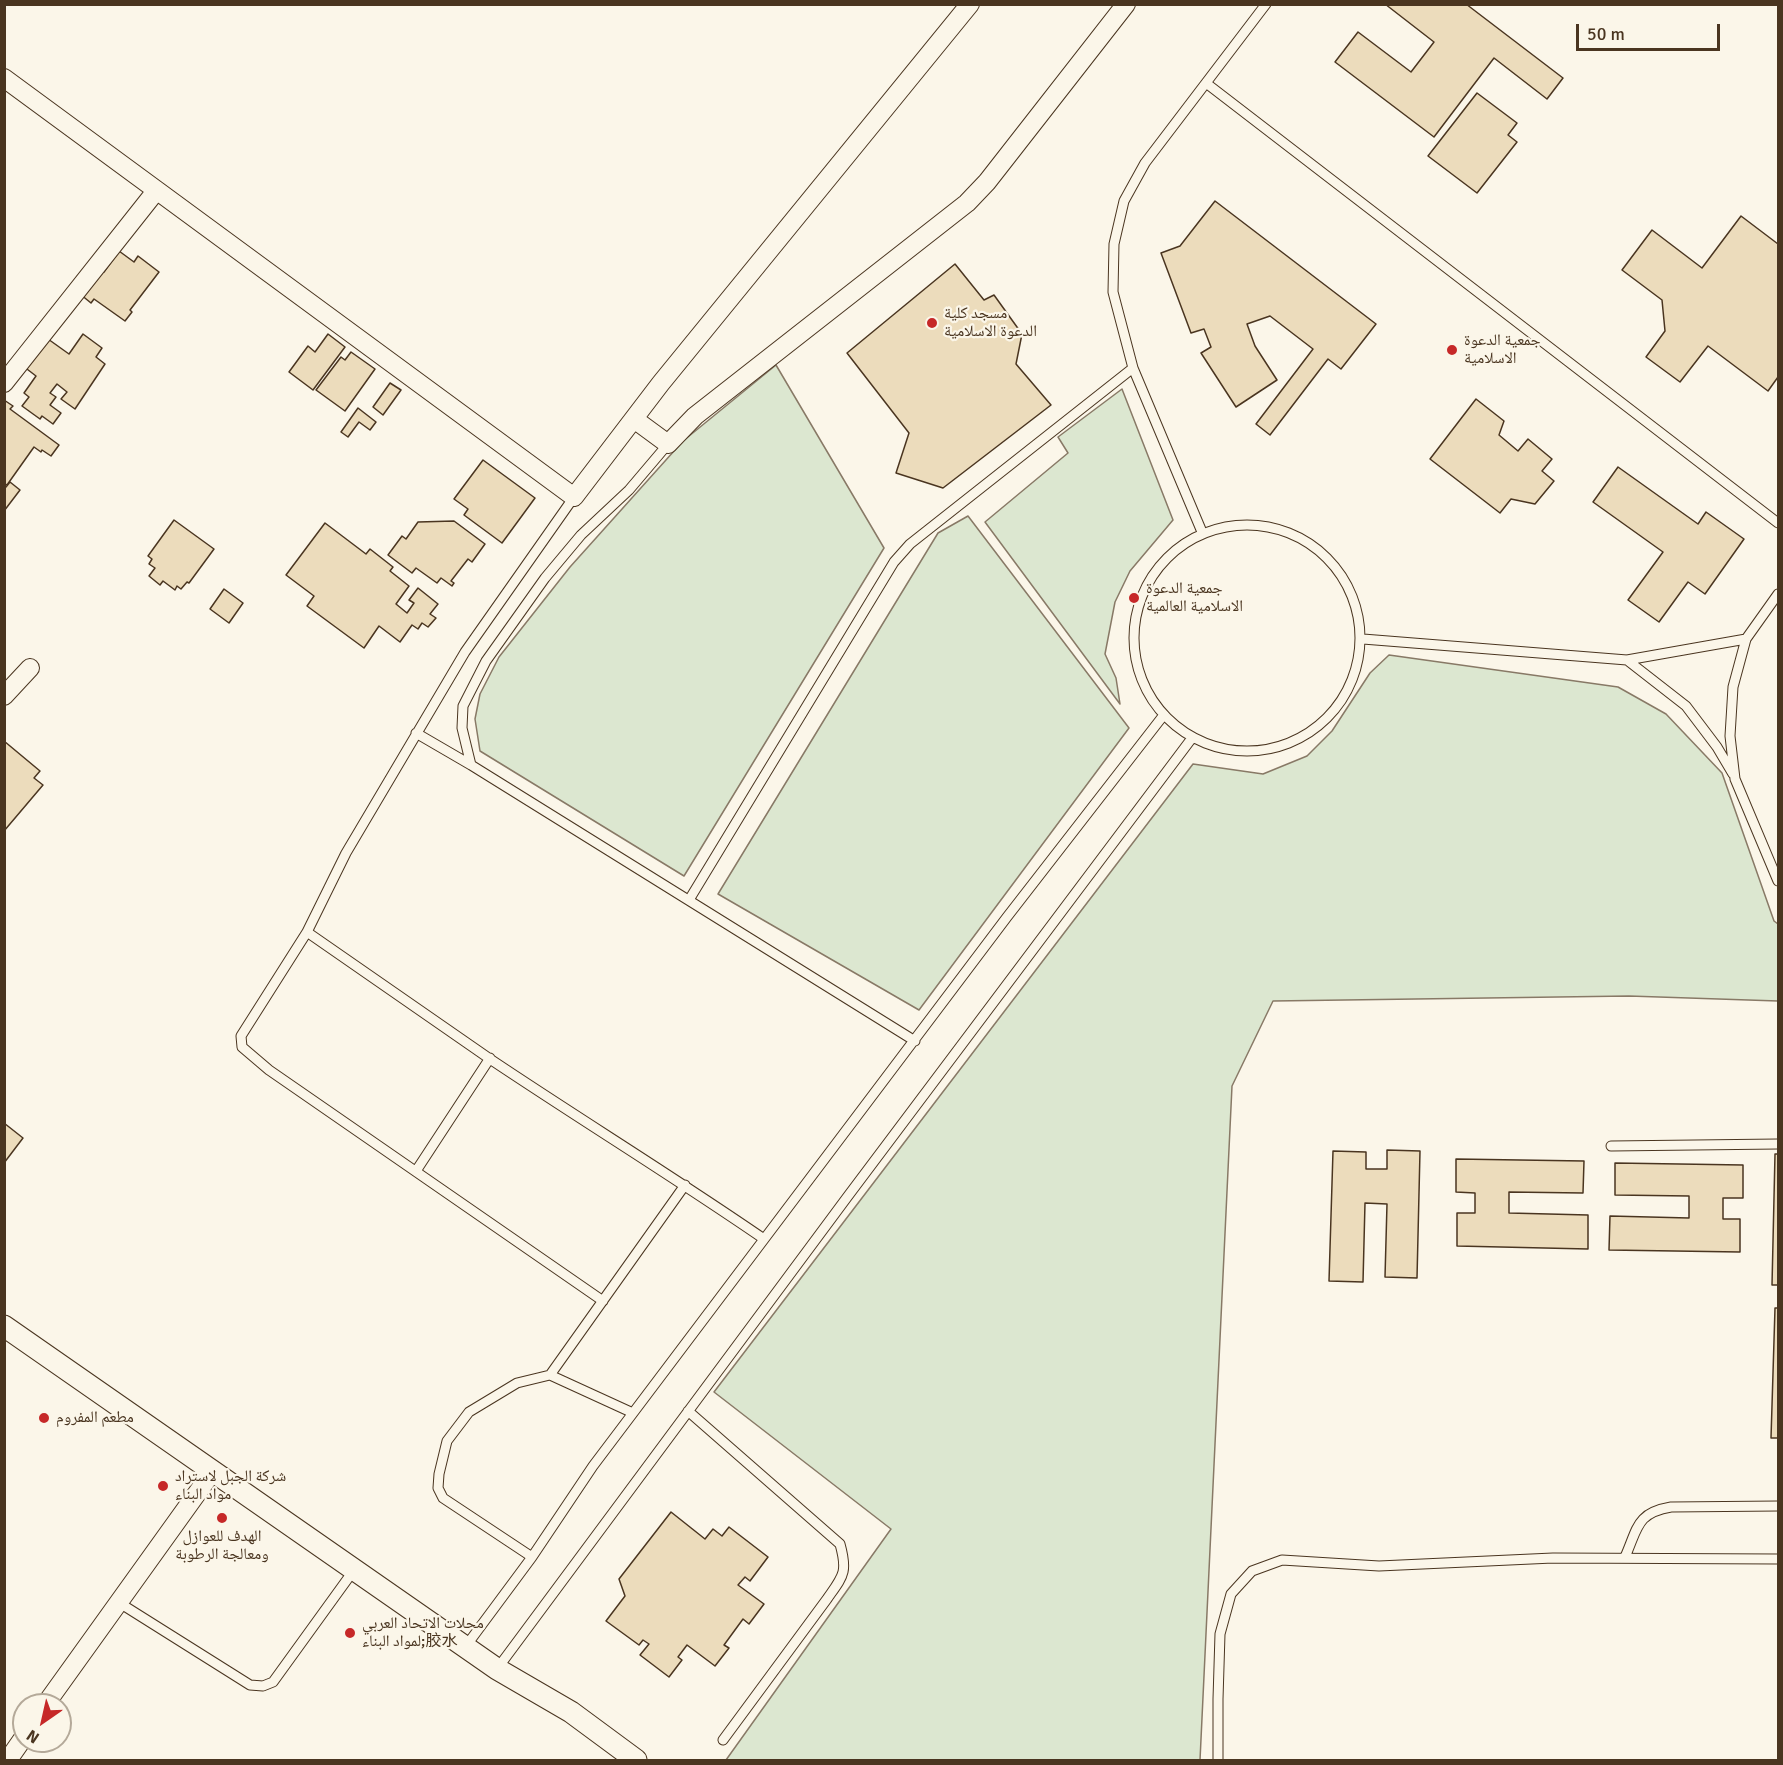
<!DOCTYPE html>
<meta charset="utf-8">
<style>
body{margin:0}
#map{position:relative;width:1783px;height:1765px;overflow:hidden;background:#fbf6e9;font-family:Signika,sans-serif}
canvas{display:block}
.frame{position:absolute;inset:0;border:6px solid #4a3520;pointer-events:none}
.north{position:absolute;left:12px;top:1693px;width:60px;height:60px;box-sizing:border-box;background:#fbf6e9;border:2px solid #b4a999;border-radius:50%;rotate:214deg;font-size:16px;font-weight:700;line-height:24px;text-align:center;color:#4a3520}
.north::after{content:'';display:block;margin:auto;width:21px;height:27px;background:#c62828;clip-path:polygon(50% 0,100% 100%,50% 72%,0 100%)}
.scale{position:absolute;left:1576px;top:24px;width:144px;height:27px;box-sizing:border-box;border:3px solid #4a3520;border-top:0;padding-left:8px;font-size:18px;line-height:21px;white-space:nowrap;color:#4a3520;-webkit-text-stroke:4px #fbf6e9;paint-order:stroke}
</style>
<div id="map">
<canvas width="1783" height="1765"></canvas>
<div class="frame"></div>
<div class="north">N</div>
<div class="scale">50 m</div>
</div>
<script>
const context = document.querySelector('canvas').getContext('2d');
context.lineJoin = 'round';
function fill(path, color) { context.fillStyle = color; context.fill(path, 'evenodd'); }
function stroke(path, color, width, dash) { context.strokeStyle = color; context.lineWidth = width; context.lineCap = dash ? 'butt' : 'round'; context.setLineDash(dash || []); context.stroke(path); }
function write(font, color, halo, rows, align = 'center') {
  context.font = font + ' Signika,"Noto Naskh Arabic","Noto Sans SC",sans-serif'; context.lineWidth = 4.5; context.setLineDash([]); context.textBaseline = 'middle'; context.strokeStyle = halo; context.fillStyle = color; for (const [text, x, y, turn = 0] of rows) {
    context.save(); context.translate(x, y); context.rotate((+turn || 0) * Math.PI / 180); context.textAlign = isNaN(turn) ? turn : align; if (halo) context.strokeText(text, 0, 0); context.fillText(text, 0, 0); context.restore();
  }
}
const green = new Path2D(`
 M 776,365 L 884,548 L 684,876 L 480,751 L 475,719 L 480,694 L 499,657 L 570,567 L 683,441 Z
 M 1122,389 L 1173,520 L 1130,571 L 1115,602 L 1105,654 L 1116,678 L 1120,704 L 985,522 L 1068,453 L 1058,437 Z
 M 968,516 L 1129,728 L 919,1010 L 718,894 L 938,533 Z
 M 1389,655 L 1618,687 L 1666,714 L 1722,773 L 1774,921 L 1778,924 L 1778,1001 L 1629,996 L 1273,1001 L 1232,1086 L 1200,1760 L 726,1760 L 891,1529 L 714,1392 L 1193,764 L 1263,774 L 1307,756 L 1332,731 L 1370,673 Z`);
fill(green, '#dce7d0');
stroke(green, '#887966', 1.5);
const building = new Path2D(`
 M 1385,4 L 1466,4 L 1563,78 L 1547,99 L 1494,58 L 1434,137 L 1335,62 L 1358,32 L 1411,72 L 1434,42 Z
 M 1477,93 L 1517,123 L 1508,135 L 1517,142 L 1477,193 L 1428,156 Z
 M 1215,201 L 1376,324 L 1341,369 L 1328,359 L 1270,435 L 1256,424 L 1313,349 L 1270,316 L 1247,324 L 1255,346 L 1277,380 L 1236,407 L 1201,353 L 1211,347 L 1204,329 L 1191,333 L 1161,253 L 1180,246 Z
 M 1741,216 L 1778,244 L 1778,377 L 1768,391 L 1708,346 L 1680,382 L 1646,357 L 1665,331 L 1662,300 L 1622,270 L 1652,230 L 1702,268 Z
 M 119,251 L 134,262 L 138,256 L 159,272 L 130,310 L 132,312 L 125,321 L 94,299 L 91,303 L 80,294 L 99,268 L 104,272 Z
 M 955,264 L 984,300 L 994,295 L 1022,334 L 1016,364 L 1051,405 L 943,488 L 896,473 L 909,433 L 847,353 Z
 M 83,334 L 102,348 L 96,357 L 105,364 L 75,409 L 61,399 L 67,392 L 57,384 L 50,393 L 56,397 L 50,405 L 61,413 L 53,424 L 42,416 L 40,419 L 22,406 L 29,397 L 24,393 L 36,376 L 23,366 L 48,339 L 69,354 Z
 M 328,334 L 345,347 L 313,390 L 289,372 L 308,346 L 315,352 Z
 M 351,352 L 375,369 L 345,411 L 316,390 L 341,357 L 345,360 Z
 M 390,383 L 401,390 L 383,415 L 373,407 Z
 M 1476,399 L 1504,421 L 1499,435 L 1518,451 L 1528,439 L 1552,459 L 1542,471 L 1554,481 L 1535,504 L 1511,499 L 1500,513 L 1430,459 Z
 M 4,400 L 13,406 L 10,409 L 59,445 L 51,456 L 42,450 L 41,452 L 34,447 L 7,485 L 4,483 Z
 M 358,408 L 376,422 L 370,430 L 359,422 L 348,437 L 341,432 Z
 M 483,460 L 535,498 L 502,543 L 464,515 L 468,509 L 454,499 Z
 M 1618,467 L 1698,524 L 1706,512 L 1744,539 L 1705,594 L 1688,582 L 1659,622 L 1628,600 L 1663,552 L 1593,502 Z
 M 10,482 L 20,490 L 4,511 L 4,486 L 6,487 Z
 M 174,520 L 214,549 L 189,583 L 187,582 L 181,589 L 177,586 L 175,590 L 163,581 L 160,585 L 149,576 L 155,568 L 149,564 L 152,559 L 148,556 Z
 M 454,521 L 485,544 L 472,562 L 468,559 L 451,581 L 454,583 L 452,586 L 441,578 L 437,583 L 416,568 L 412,573 L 388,555 L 402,536 L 406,539 L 418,522 Z
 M 325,523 L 366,554 L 370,549 L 393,567 L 390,571 L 409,586 L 396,604 L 407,613 L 414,603 L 409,600 L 418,588 L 438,604 L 430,614 L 436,618 L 428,627 L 422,623 L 418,629 L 412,625 L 400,642 L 379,626 L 364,648 L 307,606 L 314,596 L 286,575 Z
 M 224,589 L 243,603 L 229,623 L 210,609 Z
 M 4,741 L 40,771 L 34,778 L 43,785 L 4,831 Z
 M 4,1123 L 23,1138 L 4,1163 Z
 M 1387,1150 L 1420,1151 L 1417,1278 L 1385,1277 L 1387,1204 L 1365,1203 L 1363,1282 L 1329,1281 L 1333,1151 L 1366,1152 L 1366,1169 L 1387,1169 Z
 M 1775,1154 L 1778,1154 L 1778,1285 L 1772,1285 Z
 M 1456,1159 L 1584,1161 L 1583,1193 L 1509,1192 L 1509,1213 L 1588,1215 L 1588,1249 L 1457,1246 L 1457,1213 L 1475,1213 L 1475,1193 L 1456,1192 Z
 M 1615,1163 L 1743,1165 L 1743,1198 L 1723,1198 L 1723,1219 L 1740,1219 L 1740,1252 L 1609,1250 L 1610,1216 L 1689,1218 L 1689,1196 L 1615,1195 Z
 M 1775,1308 L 1778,1308 L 1778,1438 L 1771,1438 Z
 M 671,1512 L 705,1539 L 713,1529 L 722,1536 L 729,1527 L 768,1557 L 750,1581 L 745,1577 L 738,1585 L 764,1604 L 749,1624 L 743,1619 L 724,1645 L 729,1648 L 715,1666 L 687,1645 L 678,1657 L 682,1660 L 669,1677 L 640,1655 L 649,1644 L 643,1640 L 639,1645 L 606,1621 L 625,1596 L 619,1579 Z`);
fill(building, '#ecdcbc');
stroke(building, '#4a3520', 1.5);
const service = new Path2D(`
 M 1206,83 L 1778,523
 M 1133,368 L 1113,292 L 1114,244 L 1124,201 L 1145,163 L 1266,4
 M 574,497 L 465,652 L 346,853 L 307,932 C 368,974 429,1017 490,1059 C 581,1120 674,1177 764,1239
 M1134 638a113 113 0 1 1 226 0a113 113 0 1 1-226 0Z
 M 1778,594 L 1746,639 L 1733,687 L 1730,736 L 1735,779 L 1778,881
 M 1363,639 L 1627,660 L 1746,639
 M 1627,660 L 1686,706 L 1717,747 L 1733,774
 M 416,733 L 471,765 L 915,1041
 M 471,765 L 462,728 L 463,706 L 486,661 L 545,578 L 581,535 L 629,490 L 668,444
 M 689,900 L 894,562 L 910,544 L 1133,368 L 1202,532
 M 307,932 L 241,1036 L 242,1047 L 269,1070 L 603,1301
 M 1611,1146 L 1778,1144
 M 416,1171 L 490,1058
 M 550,1375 L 685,1185
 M 688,1411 L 840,1544 C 848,1573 843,1576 827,1599 L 723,1740
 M 532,1557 L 443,1498 L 438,1488 L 439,1474 L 447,1441 L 469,1412 L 517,1383 L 550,1375 L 633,1413
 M 1625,1557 C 1638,1528 1636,1513 1671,1507 L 1778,1506
 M 118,1602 L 250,1685 L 263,1686 L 273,1682 L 354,1570
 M 466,1646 L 532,1557 L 593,1466 L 633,1413 L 1007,917 L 1163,716
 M 497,1669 L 848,1196 L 1192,738
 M 1218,1760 L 1218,1699 L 1220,1634 L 1231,1594 L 1252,1571 L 1282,1560 L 1379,1566 L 1553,1558 L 1778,1559`);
const minor = new Path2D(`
 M 4,78 L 574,497 L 661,383 L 970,4
 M 4,383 L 156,191
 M 634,419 L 668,444 L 695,416 L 967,203 L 987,182 L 1126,4
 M 4,696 L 30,668
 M 45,1705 L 213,1471
 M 8,1760 L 24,1737`);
const tertiary = new Path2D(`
 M 4,1326 L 497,1669 L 571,1712 L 636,1760`);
stroke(service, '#4a3520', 11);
stroke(minor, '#4a3520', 20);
stroke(tertiary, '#4a3520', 23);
stroke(service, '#fbf6e9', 9);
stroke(minor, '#fbf6e9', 18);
stroke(tertiary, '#fbf6e9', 21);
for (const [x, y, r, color] of [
 [932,323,6,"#c62828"],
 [1452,350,6,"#c62828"],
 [1134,598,6,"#c62828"],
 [44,1418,6,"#c62828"],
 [163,1486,6,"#c62828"],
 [222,1518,6,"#c62828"],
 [350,1633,6,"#c62828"]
]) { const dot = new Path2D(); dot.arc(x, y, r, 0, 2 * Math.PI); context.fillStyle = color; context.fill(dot); stroke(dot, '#fbf6e9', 2); }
write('16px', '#4a3520', '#fbf6e9', [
 ["مسجد كلية",944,314],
 ["الدعوة الاسلامية",944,332],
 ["جمعية الدعوة",1464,341],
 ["الاسلامية",1464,359],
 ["جمعية الدعوة",1146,589],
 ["الاسلامية العالمية",1146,607],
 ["مطعم المفروم",56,1418],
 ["شركة الجبل لاستراد",175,1477],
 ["مواد البناء",175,1495],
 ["الهدف للعوازل",222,1537,"center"],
 ["ومعالجة الرطوبة",222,1555,"center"],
 ["محلات الاتحاد العربي",362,1624],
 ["لمواد البناء;胶水",362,1642]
], 'left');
</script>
